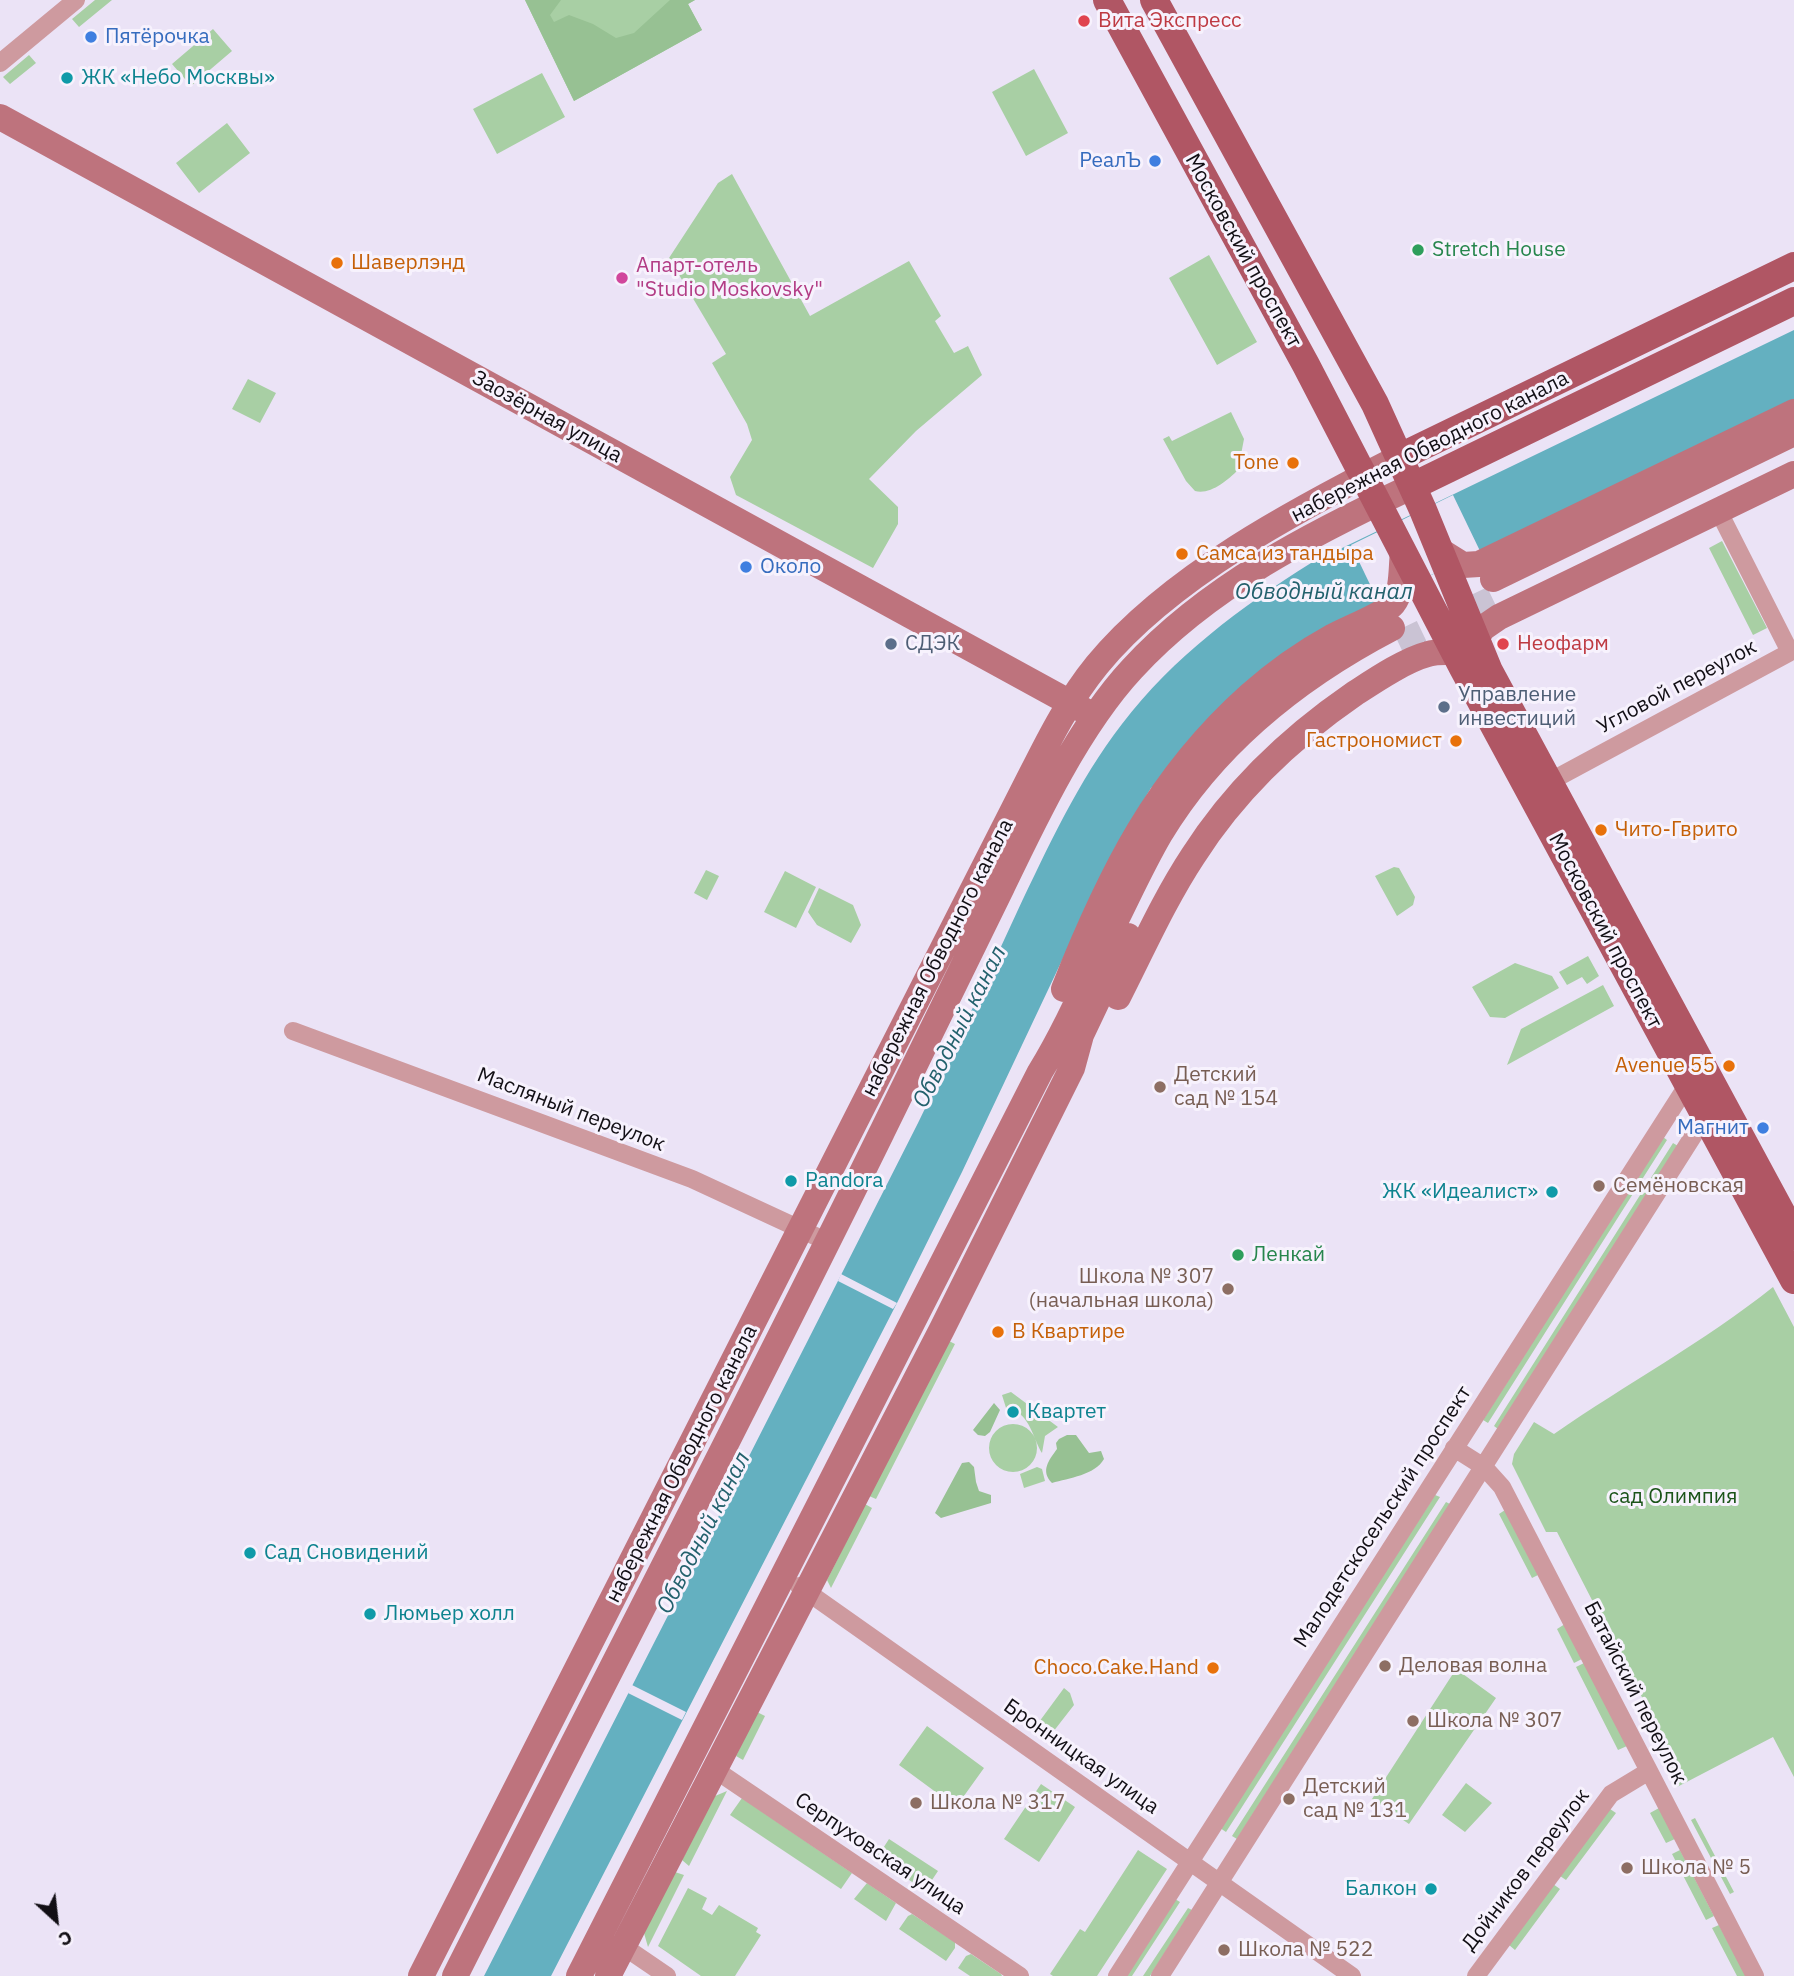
<!DOCTYPE html>
<meta charset="utf-8">
<style>
body{margin:0}
#map{position:relative;width:1794px;height:1976px;overflow:hidden;background:#ebe3f6;font-family:"IBM Plex Sans",sans-serif}
canvas{display:block}
.north{position:absolute;left:21px;top:1885px;width:70px;height:70px;-webkit-text-stroke:5px #f7f2fd;paint-order:stroke;rotate:153deg;font-size:19px;font-weight:700;line-height:28px;text-align:center;color:#120f15}
.north::after{content:'';display:block;margin:auto;width:24px;height:32px;background:#120f15;clip-path:polygon(50% 0,100% 100%,50% 72%,0 100%)}
</style>
<div id="map">
<canvas width="1794" height="1976"></canvas>
<div class="north">С</div>
</div>
<script>
const context = document.querySelector('canvas').getContext('2d');
context.lineJoin = 'round';
function fill(path, color) { context.fillStyle = color; context.fill(path, 'evenodd'); }
function stroke(path, color, width, dash) { context.strokeStyle = color; context.lineWidth = width; context.lineCap = dash ? 'butt' : 'round'; context.setLineDash(dash || []); context.stroke(path); }
function write(font, color, halo, rows, align = 'center') {
  context.font = font + ' "IBM Plex Sans",sans-serif'; context.lineWidth = 6; context.setLineDash([]); context.textBaseline = 'middle'; context.strokeStyle = halo; context.fillStyle = color; for (const [text, x, y, turn = 0] of rows) {
    context.save(); context.translate(x, y); context.rotate((+turn || 0) * Math.PI / 180); context.textAlign = isNaN(turn) ? turn : align; if (halo) context.strokeText(text, 0, 0); context.fillText(text, 0, 0); context.restore();
  }
}
fill(new Path2D(`
 M 95,0 L 112,0 L 79,27 L 72,19 Z
 M 525,0 L 695,0 L 688,4 L 702,30 L 574,101 Z
 M 213,29 L 232,51 L 191,86 L 172,64 Z
 M 29,55 L 36,63 L 10,84 L 3,77 Z
 M 1034,69 L 1068,133 L 1026,156 L 992,92 Z
 M 542,73 L 565,117 L 497,154 L 473,109 Z
 M 227,123 L 250,153 L 199,193 L 176,163 Z
 M 732,174 L 810,316 L 909,261 L 941,316 L 935,321 L 954,353 L 968,346 L 982,375 L 916,431 L 869,479 L 898,507 L 898,524 L 873,568 L 736,495 L 730,477 L 752,440 L 747,424 L 712,363 L 726,354 L 669,258 L 718,183 Z
 M 1209,255 L 1257,342 L 1217,365 L 1169,278 Z
 M 248,379 L 276,393 L 260,423 L 232,409 Z
 M 1231,412 L 1244,439 L 1238,470 C 1227,481 1210,495 1195,491 L 1186,481 L 1163,439 L 1169,436 L 1172,441 Z
 M 1722,541 L 1767,628 L 1753,635 L 1709,548 Z
 M 1394,867 L 1399,868 L 1415,897 L 1413,905 L 1397,916 L 1375,876 Z
 M 706,870 L 719,876 L 707,900 L 694,893 Z
 M 785,871 L 816,887 L 796,928 L 764,912 Z
 M 819,888 L 853,905 L 861,925 L 851,943 L 817,925 L 808,912 Z
 M 1588,956 L 1599,976 L 1587,984 L 1582,977 L 1567,985 L 1559,972 Z
 M 1515,963 L 1552,976 L 1559,988 L 1505,1018 L 1490,1017 L 1472,987 Z
 M 1603,985 L 1614,1006 L 1507,1065 L 1521,1029 Z
 M 1663,1137 L 1667,1140 L 1488,1423 L 1483,1420 Z
 M 1673,1143 L 1678,1146 L 1505,1418 L 1504,1418 L 1498,1429 L 1494,1426 Z
 M 1773,1287 L 1794,1327 L 1794,1777 L 1773,1737 L 1677,1787 L 1673,1785 L 1656,1749 L 1665,1742 L 1557,1532 L 1546,1532 L 1512,1464 L 1514,1454 L 1534,1422 L 1554,1434 C 1626,1384 1704,1342 1773,1287 Z
 M 949,1341 L 955,1344 L 876,1499 L 869,1496 Z
 M 1011,1392 L 1058,1427 L 1045,1436 L 1042,1453 C 1034,1441 1028,1407 1007,1411 L 1002,1395 Z
 M989 1448a24 24 0 1 1 48 0a24 24 0 1 1-48 0Z
 M 1037,1467 L 1042,1469 L 1045,1481 L 1024,1488 L 1020,1474 Z
 M 1435,1495 L 1440,1497 L 1226,1832 L 1220,1828 Z
 M 1446,1502 L 1450,1504 L 1237,1839 L 1232,1836 Z
 M 865,1504 L 872,1508 L 831,1588 L 827,1580 Z
 M 1505,1510 L 1538,1575 L 1532,1578 L 1499,1514 Z
 M 1565,1624 L 1582,1659 L 1574,1663 L 1557,1629 Z
 M 1584,1663 L 1627,1746 L 1618,1750 L 1576,1667 Z
 M 1456,1669 L 1496,1698 L 1409,1824 L 1372,1799 Z
 M 1064,1688 L 1070,1693 L 1074,1705 L 1053,1732 L 1039,1722 Z
 M 757,1712 L 765,1716 L 743,1760 L 736,1756 Z
 M 927,1726 L 984,1768 L 956,1807 L 899,1765 Z
 M 1466,1783 L 1492,1803 L 1465,1832 L 1442,1815 Z
 M 1041,1784 L 1075,1807 L 1039,1862 L 1004,1839 Z
 M 727,1791 L 689,1866 L 682,1860 L 715,1796 Z
 M 742,1798 L 852,1873 L 841,1889 L 730,1815 Z
 M 1659,1808 L 1675,1839 L 1666,1843 L 1650,1813 Z
 M 1610,1809 L 1616,1813 L 1566,1880 L 1560,1876 Z
 M 1695,1818 L 1734,1892 L 1730,1894 L 1691,1820 Z
 M 889,1839 L 938,1871 L 928,1886 L 937,1892 L 934,1896 L 867,1853 L 871,1847 L 880,1853 Z
 M 1138,1850 L 1167,1869 L 1097,1976 L 1053,1976 L 1050,1974 L 1080,1929 L 1085,1932 Z
 M 1680,1850 L 1714,1916 L 1706,1920 L 1672,1854 Z
 M 675,1872 L 684,1875 L 648,1947 L 644,1933 Z
 M 867,1883 L 896,1903 L 886,1921 L 854,1899 Z
 M 1553,1884 L 1560,1889 L 1515,1950 L 1509,1945 Z
 M 688,1888 L 707,1898 L 702,1909 L 712,1915 L 719,1905 L 758,1928 L 756,1932 L 761,1935 L 735,1976 L 701,1976 L 658,1946 Z
 M 1175,1899 L 1180,1902 L 1132,1976 L 1126,1976 Z
 M 1188,1908 L 1192,1910 L 1150,1976 L 1143,1976 Z
 M 912,1914 L 955,1942 L 955,1948 L 946,1961 L 899,1929 L 908,1916 Z
 M 1719,1925 L 1746,1976 L 1737,1976 L 1712,1928 Z
 M 971,1954 L 1001,1974 L 1002,1976 L 970,1976 L 958,1968 L 966,1956 Z`), '#a8cfa4');
fill(new Path2D(`
 M 525,0 L 561,0 L 550,15 L 554,22 L 569,15 L 593,24 L 616,38 L 634,33 L 670,0 L 695,0 L 688,4 L 702,30 L 574,101 Z
 M 994,1403 L 1000,1410 L 990,1432 L 985,1436 L 978,1435 L 973,1430 Z
 M 1067,1435 L 1076,1435 L 1089,1453 L 1101,1451 L 1104,1459 C 1095,1475 1069,1478 1052,1483 C 1040,1471 1049,1460 1057,1449 L 1056,1443 L 1059,1439 Z
 M 969,1462 L 974,1467 L 976,1482 L 979,1491 L 991,1495 L 991,1503 L 941,1518 L 935,1513 L 962,1463 Z`), '#97c193');
fill(new Path2D(`
 M 1794,330 L 1794,400 L 1419,581 L 1151,788 L 1116,846 L 962,1172 L 897,1303 L 551,1976 L 484,1976 C 629,1692 774,1408 918,1123 C 952,1054 984,983 1017,912 C 1048,847 1078,781 1122,724 C 1173,657 1241,607 1311,563 Z`), '#64b0c0');
fill(new Path2D(`
 M 1453,495 L 1480,551 L 1378,601 L 1351,545 Z
 M 841,1274 L 897,1303 L 893,1309 L 838,1281 Z
 M 632,1685 L 686,1712 L 682,1720 L 628,1693 Z`), '#ebe3f6');
stroke(new Path2D(`
 M 1399,644 L 1501,595`), '#cac3d4', 26, [26, 13]);
stroke(new Path2D(`
 M 0,63 L 76,0
 M 1718,510 L 1790,652
 M 1549,782 L 1794,650
 M 293,1031 L 692,1179 L 828,1242
 M 1454,1448 L 1484,1467 L 1502,1487 L 1755,1976
 M 799,1586 L 1352,1976
 M 714,1769 L 1020,1976
 M 623,1946 L 667,1976
 M 1117,1976 L 1688,1084
 M 1160,1976 L 1709,1111
 M 1476,1976 L 1611,1794 L 1649,1771`), '#ce9a9f', 18);
stroke(new Path2D(`
 M 0,117 L 1085,711
 M 1439,550 L 1463,565 L 1479,564 L 1794,412
 M 1493,579 L 1794,433
 M 1476,638 L 1483,628 L 1499,617 L 1794,474
 M 1064,989 C 1109,876 1157,778 1250,695 C 1275,673 1303,653 1332,637 C 1346,629 1385,614 1393,604 C 1403,591 1401,568 1403,552
 M 1118,997 C 1142,950 1164,900 1193,856 C 1235,790 1290,738 1354,694 C 1374,681 1405,660 1428,654 C 1437,651 1446,652 1455,652
 M 421,1976 L 1031,775 C 1050,737 1070,698 1097,665 C 1170,576 1298,509 1400,457
 M 455,1976 C 597,1695 743,1415 882,1132 C 922,1050 962,968 1002,887 C 1036,816 1079,726 1132,669 C 1208,586 1313,533 1413,486
 M 579,1976 L 1040,1072 C 1069,1025 1090,973 1114,924 C 1129,894 1143,863 1160,834 C 1215,743 1298,677 1392,628
 M 608,1976 L 942,1329 L 1072,1068 L 1081,1035 L 1128,936`), '#be737d', 26);
stroke(new Path2D(`
 M 1107,0 L 1306,365 L 1463,668 L 1794,1280
 M 1154,0 L 1375,404 L 1423,510 L 1489,671 L 1794,1236
 M 1400,457 L 1794,266
 M 1413,486 L 1794,301`), '#b05664', 28);
for (const [x, y, r, color] of [
 [1084,21,7,"#e0444e"],
 [91,37,7,"#3f7fe0"],
 [67,78,7,"#0f9aa8"],
 [1155,161,7,"#3f7fe0"],
 [1418,250,7,"#2e9e5b"],
 [337,263,7,"#e8710a"],
 [622,278,7,"#d1479c"],
 [1293,463,7,"#e8710a"],
 [1182,554,7,"#e8710a"],
 [746,567,7,"#3f7fe0"],
 [891,644,7,"#5c6f8a"],
 [1503,644,7,"#e0444e"],
 [1444,707,7,"#5c6f8a"],
 [1456,741,7,"#e8710a"],
 [1601,830,7,"#e8710a"],
 [1729,1066,7,"#e8710a"],
 [1160,1087,7,"#8d6e63"],
 [1763,1128,7,"#3f7fe0"],
 [791,1181,7,"#0f9aa8"],
 [1599,1186,7,"#8d6e63"],
 [1552,1192,7,"#0f9aa8"],
 [1238,1255,7,"#2e9e5b"],
 [1228,1289,7,"#8d6e63"],
 [998,1332,7,"#e8710a"],
 [1013,1412,7,"#0f9aa8"],
 [250,1553,7,"#0f9aa8"],
 [370,1614,7,"#0f9aa8"],
 [1385,1666,7,"#8d6e63"],
 [1213,1668,7,"#e8710a"],
 [1413,1721,7,"#8d6e63"],
 [1289,1799,7,"#8d6e63"],
 [916,1803,7,"#8d6e63"],
 [1627,1868,7,"#8d6e63"],
 [1431,1889,7,"#0f9aa8"],
 [1224,1950,7,"#8d6e63"]
]) { const dot = new Path2D(); dot.arc(x, y, r, 0, 2 * Math.PI); context.fillStyle = color; context.fill(dot); stroke(dot, '#f7f2fd', 2.5); }
write('21px', '#be3a42', '#f7f2fd', [
 ["Вита Экспресс",1098,21],
 ["Неофарм",1517,644]
], 'left');
write('21px', '#366cbe', '#f7f2fd', [
 ["Пятёрочка",105,37],
 ["РеалЪ",1141,161,"right"],
 ["Около",760,567],
 ["Магнит",1749,1128,"right"]
], 'left');
write('21px', '#0d838f', '#f7f2fd', [
 ["ЖК «Небо Москвы»",81,78],
 ["Pandora",805,1181],
 ["ЖК «Идеалист»",1538,1192,"right"],
 ["Квартет",1027,1412],
 ["Сад Сновидений",264,1553],
 ["Люмьер холл",384,1614],
 ["Балкон",1417,1889,"right"]
], 'left');
write('21px', '#27864d', '#f7f2fd', [
 ["Stretch House",1432,250],
 ["Ленкай",1252,1255]
], 'left');
write('21px', '#120f15', '#f7f2fd', [
 ["Московский проспект",1243,251,61],
 ["Заозёрная улица",547,417,29],
 ["набережная Обводного канала",1430,447,-27],
 ["Угловой переулок",1677,687,-28],
 ["Московский проспект",1605,931,62],
 ["набережная Обводного канала",938,958,-63],
 ["Масляный переулок",571,1110,21],
 ["набережная Обводного канала",682,1464,-63],
 ["Малодетскосельский проспект",1383,1517,-57],
 ["Батайский переулок",1635,1693,63],
 ["Бронницкая улица",1081,1757,35],
 ["Серпуховская улица",880,1854,34],
 ["Дойников переулок",1526,1870,-53]
]);
write('21px', '#c56008', '#f7f2fd', [
 ["Шаверлэнд",351,263],
 ["Tone",1279,463,"right"],
 ["Самса из тандыра",1196,554],
 ["Гастрономист",1442,741,"right"],
 ["Чито-Гврито",1615,830],
 ["Avenue 55",1715,1066,"right"],
 ["В Квартире",1012,1332],
 ["Choco.Cake.Hand",1199,1668,"right"]
], 'left');
write('21px', '#b23c85', '#f7f2fd', [
 ["Апарт-отель",636,266],
 ["\"Studio Moskovsky\"",636,290]
], 'left');
write('21px', '#4e5e75', '#f7f2fd', [
 ["СДЭК",905,644],
 ["Управление",1458,695],
 ["инвестиций",1458,719]
], 'left');
write('21px', '#785e54', '#f7f2fd', [
 ["Детский",1174,1075],
 ["сад № 154",1174,1099],
 ["Семёновская",1613,1186],
 ["Школа № 307",1214,1277,"right"],
 ["(начальная школа)",1214,1301,"right"],
 ["Деловая волна",1399,1666],
 ["Школа № 307",1427,1721],
 ["Детский",1303,1787],
 ["сад № 131",1303,1811],
 ["Школа № 317",930,1803],
 ["Школа № 5",1641,1868],
 ["Школа № 522",1238,1950]
], 'left');
write('21px', '#1b5419', '#f7f2fd', [
 ["сад Олимпия",1673,1497]
]);
write('italic 23px', '#23616d', '#f7f2fd', [
 ["Обводный канал",1324,592],
 ["Обводный канал",960,1027,-63],
 ["Обводный канал",704,1533,-63]
]);
</script>
